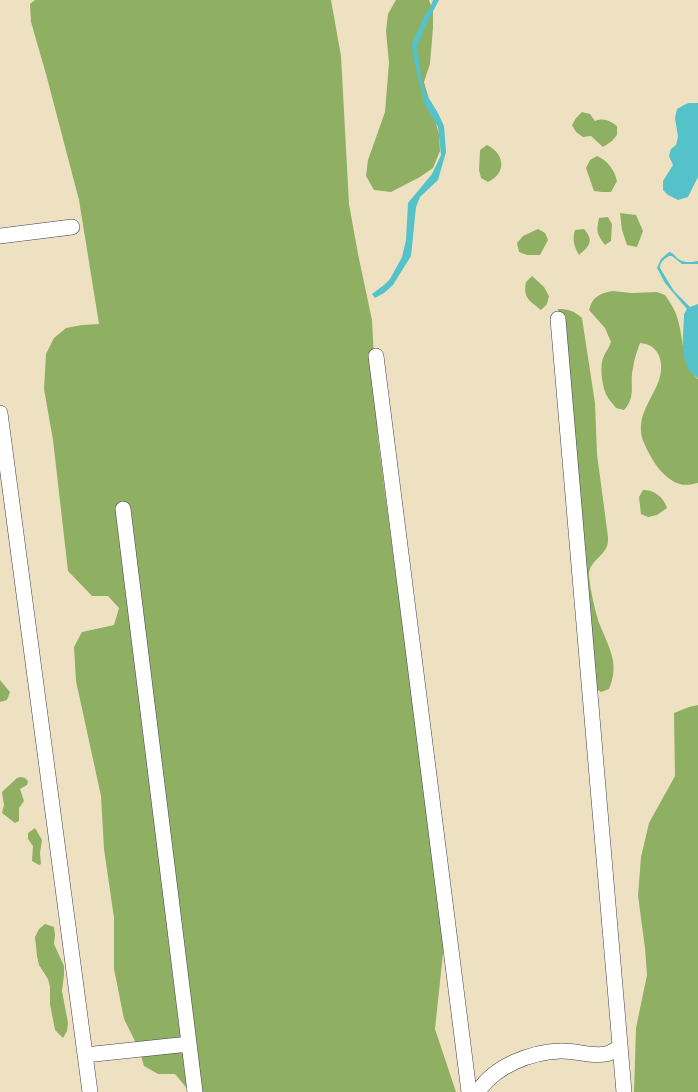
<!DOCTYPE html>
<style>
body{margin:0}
canvas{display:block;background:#eee1c2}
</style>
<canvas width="698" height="1092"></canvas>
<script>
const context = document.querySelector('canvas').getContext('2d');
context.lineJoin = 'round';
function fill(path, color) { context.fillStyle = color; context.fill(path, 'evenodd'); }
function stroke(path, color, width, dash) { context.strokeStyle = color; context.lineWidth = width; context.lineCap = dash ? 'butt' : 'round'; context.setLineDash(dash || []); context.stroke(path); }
fill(new Path2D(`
 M 35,0 L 331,0 L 341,56 L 349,204 L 358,254 L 372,320 L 378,439 L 444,944 L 435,1029 L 456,1092 L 190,1092 L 175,1074 L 158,1074 L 144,1066 L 139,1049 L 124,1019 L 114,969 L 114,918 L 104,849 L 101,796 L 76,681 L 74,647 L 82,632 L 114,625 L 119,608 L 108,596 L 92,596 L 68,571 L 53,440 L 44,389 L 46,354 L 54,338 L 66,328 L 82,325 L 99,324 L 79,200 L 46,74 L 31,22 L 30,4 Z
 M 396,0 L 429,0 L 433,11 L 433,28 L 430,64 L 424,82 L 439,134 L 440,151 L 433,168 L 420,177 L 391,192 L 374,190 L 366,176 L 368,160 L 385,112 L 389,63 L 386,31 L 388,14 Z
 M 582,112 L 590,114 L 595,121 C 604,118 609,120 617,126 L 617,135 L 612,141 L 603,147 L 591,136 L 583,137 L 576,132 L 572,125 L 576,118 Z
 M 487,145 C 505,154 507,173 488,182 L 481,178 L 479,170 L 480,150 Z
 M 597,156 C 608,161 614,169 617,181 L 611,192 L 602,192 L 594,191 L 586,168 L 590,160 Z
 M 620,213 L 636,215 L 643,231 L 637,247 L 627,245 L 622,230 Z
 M 608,217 L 612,224 L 611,241 L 605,245 C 597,234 596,232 599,218 Z
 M 538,229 L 545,233 L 548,240 L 540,255 L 527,255 L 519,252 L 517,243 L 523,236 Z
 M 584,229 C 594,240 590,246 579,255 C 574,246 572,240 575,230 Z
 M 532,276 L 544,287 L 549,296 L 547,304 L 541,310 C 529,300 523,298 526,282 Z
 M 613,291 L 631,293 L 657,292 L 665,295 C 670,302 675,310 677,317 C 684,337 681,364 698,379 L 698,483 C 693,484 685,486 680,484 C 671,482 661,472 656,465 C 651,457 641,441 641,431 C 640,410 653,398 659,380 C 665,363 659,344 640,343 C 637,351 634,360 633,368 C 629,384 637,396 624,410 L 616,408 C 613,404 609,400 607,396 C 602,387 599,365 604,356 C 606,351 609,348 611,342 L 605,328 L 589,310 C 592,297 600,293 613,291 Z
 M 558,309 C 569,309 574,311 582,318 L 595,403 L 597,454 L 608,537 C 608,540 608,544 607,546 C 603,557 590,561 589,574 C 589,584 596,616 600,625 C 609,648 620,664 609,689 L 601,692 L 594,687 L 556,327 Z
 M 643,490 C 655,490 663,497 667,508 L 657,515 L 648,517 L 641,514 L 639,497 Z
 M 0,680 L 10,692 L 7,700 L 0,702 Z
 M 698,705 L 698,1092 L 634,1092 L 636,1028 L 647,975 L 645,948 L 638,896 L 641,857 L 649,823 L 675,776 L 674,713 L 689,707 Z
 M 21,777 L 25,778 L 28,781 L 27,785 L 20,789 L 24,801 L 19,808 L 19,821 L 15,823 L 2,813 L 4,805 L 2,792 L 17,778 Z
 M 35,828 L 42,840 L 40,853 L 41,864 L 39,865 L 32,861 L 33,846 L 28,839 L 28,833 Z
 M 45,924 L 54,927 L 55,935 L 54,944 L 64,966 L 64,975 L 62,991 L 68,1023 L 67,1031 L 63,1038 L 55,1030 L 50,1004 L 50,987 L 48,979 L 39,965 L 37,956 L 35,937 L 39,929 Z`), '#8faf62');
fill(new Path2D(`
 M 433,0 L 439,0 L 424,29 L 417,47 L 421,77 L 425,92 L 438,113 L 444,126 L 446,152 L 438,180 L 420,197 L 416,207 L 411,256 L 393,285 L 384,293 L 375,298 L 372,294 L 384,285 L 390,279 L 402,257 L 406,240 L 408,203 L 432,174 L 441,155 L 438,127 L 424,103 L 413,56 L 412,43 L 425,15 L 430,8 Z
 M 689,103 L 698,103 L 698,177 L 688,197 L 678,200 L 668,195 L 663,190 L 663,181 L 673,165 L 669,156 L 671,149 L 676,145 L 678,137 L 675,118 L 677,109 L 684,105 Z
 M 669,252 C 675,253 675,258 680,260 C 685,263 693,262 698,261 L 698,264 L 682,264 L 672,256 L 669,256 C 664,259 660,262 660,268 L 674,291 L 690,307 L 698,304 L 698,378 C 677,367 684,333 684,314 L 687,309 L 665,283 L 657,268 L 661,259 Z`), '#54c2c8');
const minor = new Path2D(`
 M 0,236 L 72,227
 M 558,319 L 624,1092
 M 376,356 L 469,1092
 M 0,413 L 90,1092
 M 123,509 L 195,1092
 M 85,1055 L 189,1044
 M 478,1092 C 494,1066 531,1052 560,1051 C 575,1050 591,1057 606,1054 C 611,1053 616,1049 620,1047`);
stroke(minor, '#413f4f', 16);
stroke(minor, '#fff', 15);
</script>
